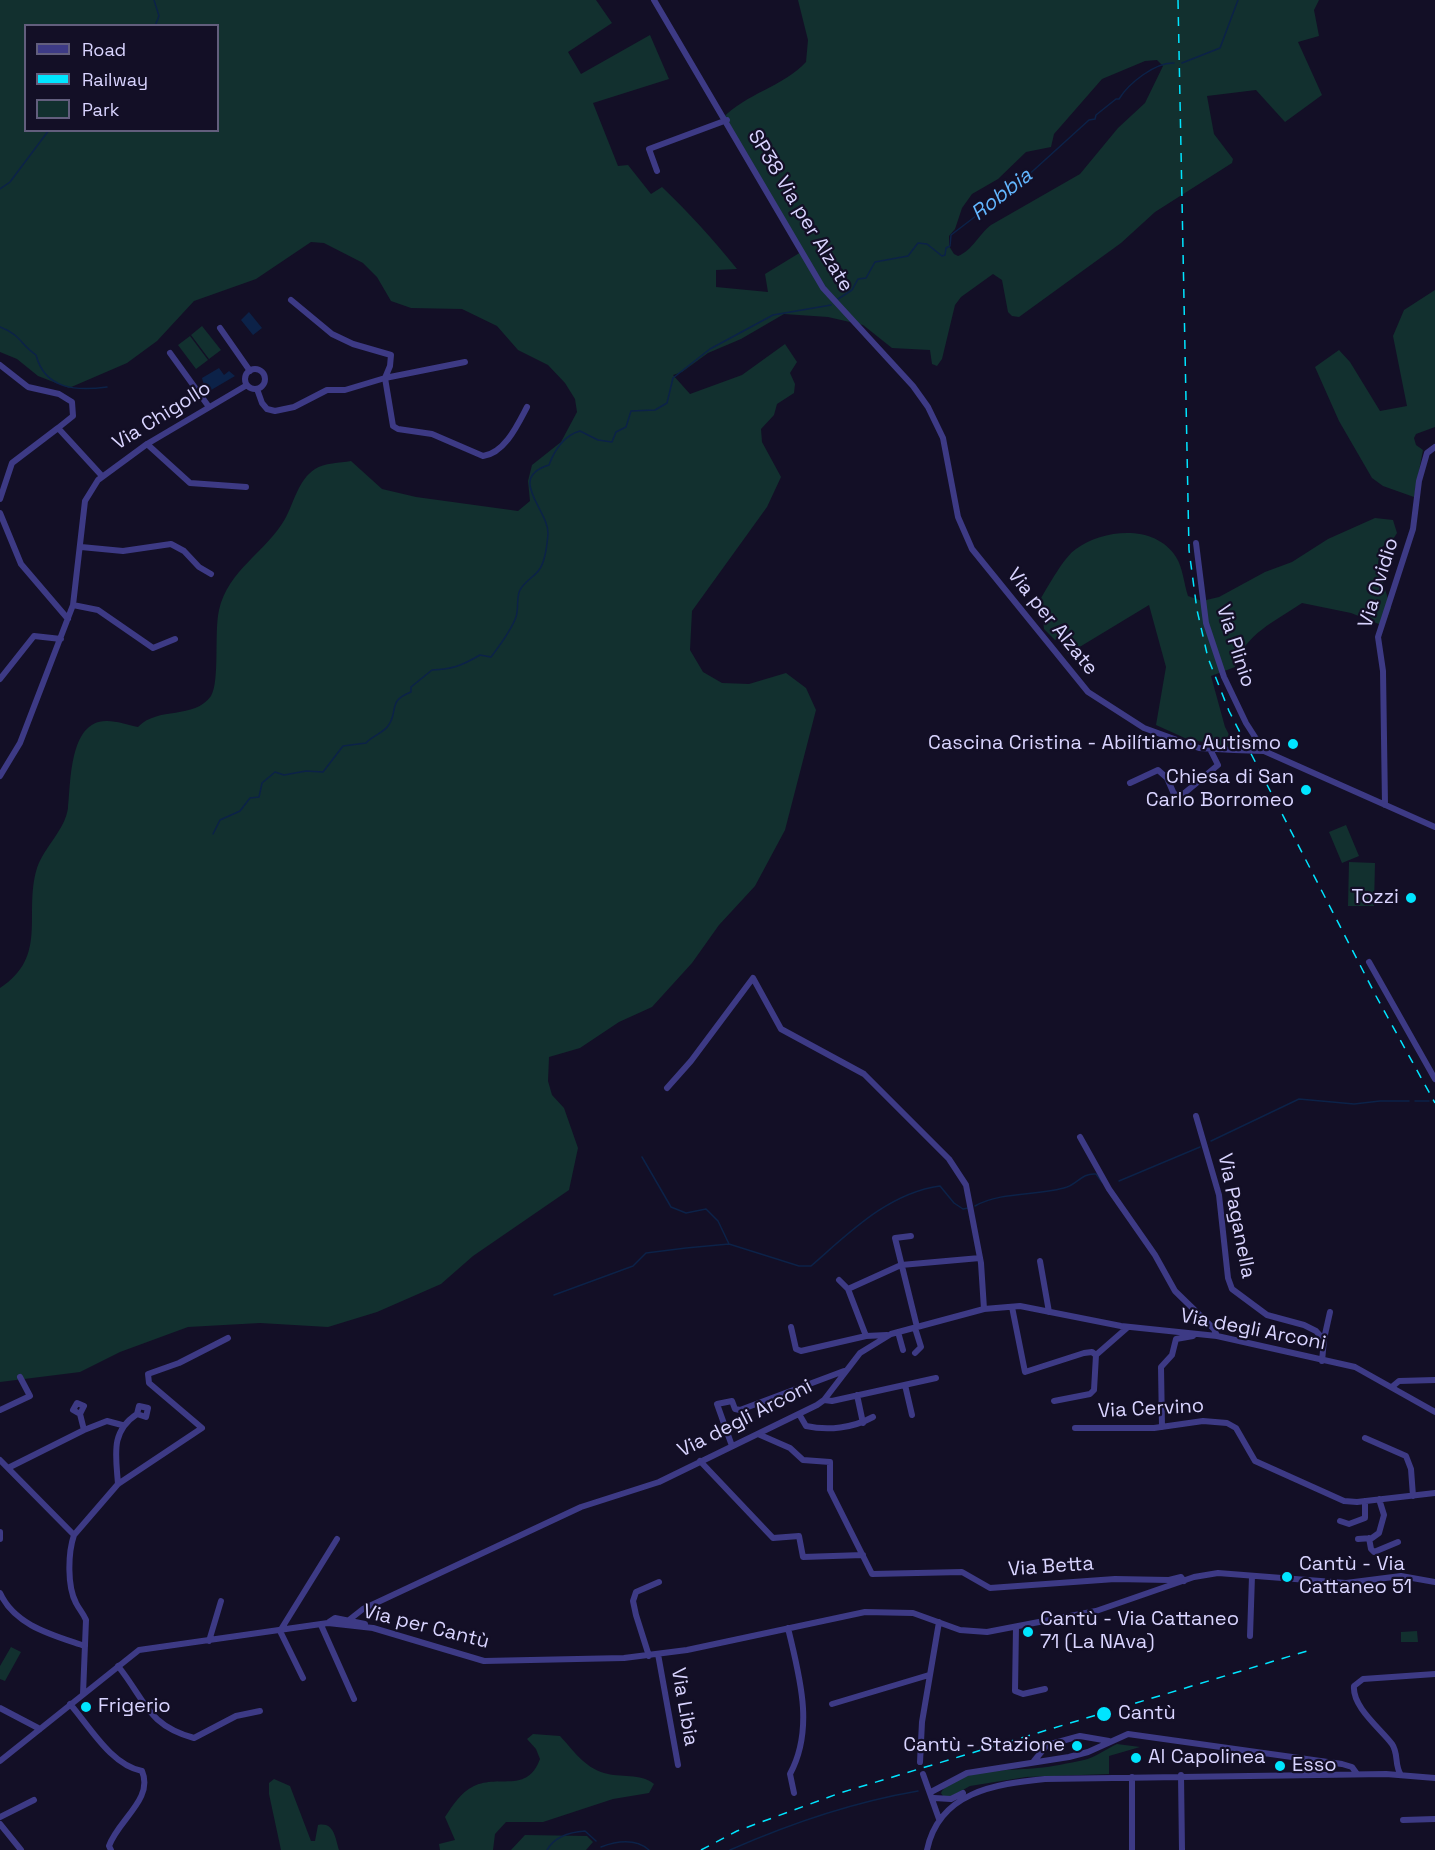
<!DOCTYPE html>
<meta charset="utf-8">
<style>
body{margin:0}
#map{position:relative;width:1435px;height:1850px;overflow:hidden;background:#130f26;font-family:"Space Grotesk",sans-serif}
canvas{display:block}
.legend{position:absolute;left:24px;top:24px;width:195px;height:108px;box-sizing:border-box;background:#130f26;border:2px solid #625e7d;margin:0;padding:8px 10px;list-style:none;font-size:18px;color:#d9d4ff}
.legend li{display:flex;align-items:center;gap:12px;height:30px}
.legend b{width:30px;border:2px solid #625e7d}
</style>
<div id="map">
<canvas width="1435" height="1850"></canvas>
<ul class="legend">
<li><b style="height:8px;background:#3d3a85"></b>Road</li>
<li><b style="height:8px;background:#00e5ff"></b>Railway</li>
<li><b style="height:16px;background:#12302f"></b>Park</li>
</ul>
</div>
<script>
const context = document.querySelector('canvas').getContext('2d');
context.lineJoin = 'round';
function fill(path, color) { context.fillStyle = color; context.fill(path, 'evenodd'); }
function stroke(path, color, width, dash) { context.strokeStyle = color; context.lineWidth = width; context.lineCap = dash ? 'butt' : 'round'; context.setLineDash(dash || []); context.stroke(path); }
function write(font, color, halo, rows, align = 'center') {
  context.font = font + ' "Space Grotesk",sans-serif'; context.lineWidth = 4.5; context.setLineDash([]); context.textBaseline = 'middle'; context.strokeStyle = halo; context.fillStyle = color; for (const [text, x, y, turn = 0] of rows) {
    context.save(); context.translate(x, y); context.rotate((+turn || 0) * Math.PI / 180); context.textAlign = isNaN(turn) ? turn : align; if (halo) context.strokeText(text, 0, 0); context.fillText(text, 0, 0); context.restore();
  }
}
fill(new Path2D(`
 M 0,0 L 596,0 L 612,23 L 568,52 L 581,74 L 650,35 L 669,79 L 593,103 L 618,166 L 628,165 L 651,194 L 662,187 C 689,213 713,239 737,269 L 716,270 L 716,287 L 768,292 L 765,274 L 801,252 L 722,119 C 746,93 783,87 806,62 L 808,40 L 798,0 L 1319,0 L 1314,10 L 1319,36 L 1298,42 L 1322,95 L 1285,122 L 1256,90 L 1207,96 L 1214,134 L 1233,159 L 1232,163 L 1155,212 L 1121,243 L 1019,317 L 1012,316 L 1008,312 L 1002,280 L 993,274 L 961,297 L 955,305 L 942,359 L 937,366 L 932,364 L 930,350 L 892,348 L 863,325 L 828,317 L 784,314 L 741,339 L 708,353 L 682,372 L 673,375 L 690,394 L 742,375 L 785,344 L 797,362 L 790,373 L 795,384 L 794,393 L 777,404 L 774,415 L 761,429 L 762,442 L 781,477 L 767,507 L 692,611 L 690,650 L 703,672 L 722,683 L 749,684 L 786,673 L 806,688 L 816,710 L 785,830 L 755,886 L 719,925 L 692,963 L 652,1007 L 619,1022 L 580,1048 L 549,1057 L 548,1081 L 552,1095 L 564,1108 L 578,1148 L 569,1190 L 473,1256 L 441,1284 L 377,1312 L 328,1327 L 260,1323 L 188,1327 L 120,1352 L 80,1372 L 0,1382 L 0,988 C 49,956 23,914 37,868 C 44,847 65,830 68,808 C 71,783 69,720 107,721 C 117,721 128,725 138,727 C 158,706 194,720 211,696 C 220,681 214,632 219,610 C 228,570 266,552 285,519 C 294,503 298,480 315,469 C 324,463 340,463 351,461 L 382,489 L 416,497 L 518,511 L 530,501 L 528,481 L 532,465 L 561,442 L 577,412 L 575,399 L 565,383 L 548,365 L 518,350 L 497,326 L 462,309 L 411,308 L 391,301 L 377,277 L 363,263 L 324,243 L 311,242 L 256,279 L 194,301 L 157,341 L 127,363 L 69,388 L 38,376 L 17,359 L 0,352 ZM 26,26 L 218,26 L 218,130 L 26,130 ZM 1157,60 L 1163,66 L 1145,103 L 1118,128 L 1080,174 L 991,225 C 979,234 972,251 958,256 L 954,254 L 949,246 L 949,236 L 955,229 L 962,208 L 972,194 L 998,179 L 1026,152 L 1051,147 L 1054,134 L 1102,79 L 1145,61 Z
 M 1435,290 L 1435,427 L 1416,434 L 1414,438 L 1416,445 L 1423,450 L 1414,497 L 1383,486 L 1372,478 L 1339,421 L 1315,367 L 1339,350 L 1350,362 L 1380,411 L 1407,406 L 1393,336 L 1404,310 Z
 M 202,326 L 221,350 L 209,359 L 191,335 Z
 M 190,336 L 208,360 L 196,369 L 178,345 Z
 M 1375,518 L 1393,520 L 1397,533 L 1392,541 L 1380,548 L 1378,565 L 1383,569 L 1383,583 L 1391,608 L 1384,626 L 1351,613 L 1302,603 C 1276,621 1244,634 1235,667 L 1211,676 L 1225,727 L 1236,748 L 1187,739 L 1156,725 L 1166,667 L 1149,605 L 1068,654 L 1057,639 L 1055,640 L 1044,629 L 1041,598 C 1049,585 1064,557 1076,549 C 1104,529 1155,524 1176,557 C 1183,568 1184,584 1188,596 L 1202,601 L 1219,597 L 1265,572 L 1292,562 L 1328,539 Z
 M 1346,825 L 1359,856 L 1342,863 L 1329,832 Z
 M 1349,862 L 1375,863 L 1374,906 L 1348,906 Z
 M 1417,1631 L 1418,1642 L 1401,1642 L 1401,1632 Z
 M 11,1647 L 21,1652 L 5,1681 L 0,1679 L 0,1666 Z
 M 533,1734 L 560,1736 C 573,1750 584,1767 604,1773 C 620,1778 641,1773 654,1784 L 649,1793 L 613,1799 L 543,1822 L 506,1822 L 495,1834 L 493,1850 L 440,1850 L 439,1844 L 455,1840 L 445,1817 C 453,1805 460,1793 474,1786 C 500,1774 527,1794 540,1759 L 536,1749 L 527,1739 Z
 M 1117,1744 L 1140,1747 L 1109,1756 L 1109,1774 L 1026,1777 L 970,1786 L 952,1796 L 943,1796 L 941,1793 C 954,1768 1013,1771 1037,1768 C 1053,1767 1068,1763 1084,1760 C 1096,1757 1106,1749 1117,1744 Z
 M 274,1779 L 290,1786 L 311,1841 L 315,1841 L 318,1825 C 334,1822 335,1837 339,1850 L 281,1850 L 269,1794 L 269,1783 Z
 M 525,1835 L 587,1836 L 593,1842 L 586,1850 L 511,1850 Z`), '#12302f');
fill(new Path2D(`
 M 249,312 L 262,328 L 253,335 L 241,320 Z
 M 219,368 L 224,375 L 229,371 L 235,376 L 206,393 L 202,378 Z`), '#0c2248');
stroke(new Path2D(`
 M 154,0 L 159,16 L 155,26
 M 1182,63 L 1220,48 L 1238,0
 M 0,189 L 10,182 L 49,130
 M 838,299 L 852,290 L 858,279 L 866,278 L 875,262 L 908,256 L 918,243 L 927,244 L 942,256 L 945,255 L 946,248 L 950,246 L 951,235 L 1010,190 L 1017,180 L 1024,179 L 1089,120 L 1095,119 L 1096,115 L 1116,99 L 1119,99 C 1128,84 1155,62 1174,63
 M 0,327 C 21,335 20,344 36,355 C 45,390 77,391 107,387
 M 213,834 L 220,820 L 240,811 L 250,798 L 259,797 L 262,783 L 275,772 L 284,775 L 306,771 L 323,772 L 343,746 L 366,743 C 372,736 383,733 388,726 C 399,711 387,701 411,692 L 411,687 L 432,670 C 453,669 461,666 480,655 L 491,657 C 500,645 511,631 516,617 C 519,608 516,597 520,590 C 525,581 534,577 539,570 C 546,561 547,544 548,534 C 549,510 506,478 549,465 C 554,451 564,435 580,431 L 598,440 L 612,442 L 616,432 L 626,427 L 631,411 L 655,410 L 667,403 L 673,378 L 710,349 L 773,315 L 831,305
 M 1415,1101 L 1429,1101
 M 1211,1141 L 1299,1099 L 1354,1104 L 1380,1101 L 1409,1101
 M 642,1157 L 671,1207 L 686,1213 L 706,1209 L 718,1221 L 729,1244
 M 1119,1181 L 1200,1147
 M 975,1206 C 1001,1191 1040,1196 1067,1187 C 1078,1183 1082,1173 1096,1174 L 1102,1182
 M 554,1295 L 633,1266 L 646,1253 L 686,1248 L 729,1244 L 799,1266 L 811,1266 C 849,1233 888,1193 940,1186 L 954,1203 L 963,1209 L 968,1208
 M 601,1847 C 617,1841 635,1838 649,1850
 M 547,1850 C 555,1836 570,1832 585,1831 L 596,1841
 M 730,1850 C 789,1824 854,1802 918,1791`), '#0c2248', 1.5);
stroke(new Path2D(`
 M 654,0 L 823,288 L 913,386 L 928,407 L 943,438 L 958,517 L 972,549 L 1088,692 L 1144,728 L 1199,748 L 1234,750
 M 657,171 L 649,149 L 727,120
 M 291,300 L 332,334 L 353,344 L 391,355 L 390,366 L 385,378 L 393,426 L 398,429 L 432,434 L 483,456 C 505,453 518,424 527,407
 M 220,328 L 250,371
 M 170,353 L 209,407
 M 0,365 L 28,387 L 59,394 L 72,402 L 73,416 L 58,428
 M245 379a10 10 0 1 1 20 0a10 10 0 1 1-20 0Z
 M 257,389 L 262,403 L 267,409 L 275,411 L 294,407 L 327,390 L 345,390 L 385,378 L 465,362
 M 147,444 L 190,483 L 246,487
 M 0,499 L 12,463 L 58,428 L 102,476
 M 0,513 L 21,564 L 68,619
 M 1196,543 L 1206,623 L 1224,677 L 1246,723 L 1264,751 L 1435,827
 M 81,547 L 123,551 L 171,544 L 184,551 L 199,567 L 211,574
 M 73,605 L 98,610 L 153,648 L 175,639
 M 0,679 L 34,636 L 61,639
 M 0,776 L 20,743 L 73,605 L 85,501 L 98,480 L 147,444 L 247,385
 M 1130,783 L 1158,770 L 1167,778 L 1174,794 L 1181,796 L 1218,765 L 1210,749
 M 1385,805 L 1383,671 L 1378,637 L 1413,529 L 1419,481 L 1427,453 L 1435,447
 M 1369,962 L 1435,1079
 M 667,1088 L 691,1061 L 753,978 L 781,1029 L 864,1074 L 949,1159 L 966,1185 L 981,1263 L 984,1309
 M 1196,1116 L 1219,1195 L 1228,1278 L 1232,1289 L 1267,1315 L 1304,1325 L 1316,1331 L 1324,1340 L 1322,1361
 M 1080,1137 L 1109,1189 L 1155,1255 L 1175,1291 L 1214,1329 L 1217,1336
 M 911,1236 L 895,1238 L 917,1327
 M 1040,1261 L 1049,1312
 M 839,1280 L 848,1289
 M 1012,1307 L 1025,1372 L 1084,1353 L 1092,1352 L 1096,1355
 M 791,1327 L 796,1349 L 801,1351 L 866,1336 L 887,1335
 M 915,1328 L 921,1347 L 915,1353
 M 898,1332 L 903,1350
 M 866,1336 L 848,1289 L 901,1265 L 980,1258
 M 1324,1339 L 1330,1312
 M 905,1385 L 912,1415
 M 1393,1386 L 1399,1381 L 1435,1380
 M 857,1395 L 863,1423
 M 824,1400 L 832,1401 L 936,1378
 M 1054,1401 L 1090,1394 L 1094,1390 L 1096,1355 L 1128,1327
 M 0,1410 L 30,1396 L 20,1377
 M 80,1414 L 73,1410 L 77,1403 L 84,1406 L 80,1414 L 84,1430 L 107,1421 L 122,1425
 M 799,1414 L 806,1426 C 828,1431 853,1428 873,1417
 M 1162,1427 L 1161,1367 L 1172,1355 L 1176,1339 L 1193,1336
 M 1075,1428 L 1154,1428 L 1203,1421 L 1227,1423 L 1236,1428 L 1255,1461 L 1344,1501 L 1357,1502 L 1435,1493
 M 758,1434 L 790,1448 L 803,1460 L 830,1462 L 830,1490 L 872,1574 L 962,1572 L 990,1588 L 1115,1579 L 1169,1580 L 1181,1577 L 1184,1581
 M 1365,1438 L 1406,1456 L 1411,1469 L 1413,1496
 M 732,1446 L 717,1404 L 732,1401 L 735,1409 L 740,1410 L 844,1371
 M 0,1460 L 74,1535
 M 700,1461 L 773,1538 L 799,1536 L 803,1557 L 863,1555
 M 8,1468 L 84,1430
 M 118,1484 C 116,1455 110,1432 137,1414 L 146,1417 L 148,1408 L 139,1406 L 137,1414
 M 1340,1521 L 1349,1524 L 1365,1518 L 1365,1501
 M 0,1532 L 0,1539
 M 1369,1538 L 1371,1549 L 1374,1552 L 1398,1542
 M 1358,1539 L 1372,1538 L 1379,1533 L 1384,1515 L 1379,1499
 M 0,1593 C 15,1626 53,1635 85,1646
 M 329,1622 L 335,1618 L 365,1624
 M 321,1625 L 354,1699
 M 348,1625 L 349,1620 L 363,1609 L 581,1507 L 659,1482 L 817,1405 L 824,1400 L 860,1353 L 891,1334 L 984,1309 L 1020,1306 L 1121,1326 L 1217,1336 L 1355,1367 L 1435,1412
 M 1016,1627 L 1015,1691 L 1023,1694 L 1045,1689
 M 788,1628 C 799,1675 815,1728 790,1774 L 794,1793
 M 1250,1636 L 1252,1576
 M 209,1641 L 221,1601
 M 658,1654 L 678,1765
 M 649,1656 L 636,1615 L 633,1601 L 636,1592 L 659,1582
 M 118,1666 C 146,1701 147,1725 194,1738 L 236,1716 L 260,1711
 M 303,1678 L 280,1631 L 337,1539
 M 83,1694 L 86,1620 C 83,1613 79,1609 76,1603 C 67,1586 68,1553 74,1535 L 118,1484 L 202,1428 L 149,1383 L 148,1374 L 179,1363 L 228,1338
 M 70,1704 C 90,1727 111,1765 142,1771 C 154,1799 118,1820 109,1846 L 111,1850
 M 832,1704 L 929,1675
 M 0,1708 L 40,1729
 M 0,1761 L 139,1650 L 328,1623 L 373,1628 L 484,1661 L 624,1658 L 687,1650 L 865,1612 L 913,1613 L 960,1630 L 987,1632 L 1096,1611 L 1194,1577 L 1218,1573 L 1346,1583 L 1401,1576 L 1435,1582
 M 1034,1761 L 1047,1745 L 1080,1736 L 1109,1741
 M 920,1762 L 922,1722 L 939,1622
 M 923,1774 L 939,1819
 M 1181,1775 L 1182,1850
 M 1401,1775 C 1394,1765 1399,1754 1392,1744 C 1381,1729 1352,1707 1354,1686 L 1363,1679 L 1435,1674
 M 1132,1777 L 1132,1850
 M 931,1792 L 967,1773 L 1069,1757 L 1088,1752 L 1128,1734 L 1342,1764 L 1352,1767 L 1357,1774
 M 934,1798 L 951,1799 L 963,1793
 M 0,1817 L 34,1800
 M 1403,1820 L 1435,1819
 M 0,1824 L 21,1850
 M 927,1850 C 939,1792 995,1784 1045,1779 L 1386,1774 L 1435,1778`), '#3d3a85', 6);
stroke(new Path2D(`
 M 1178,0 L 1189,550 L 1197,610 L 1208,658 L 1229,711 L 1376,996 L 1435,1103
 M 701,1850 L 737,1831 L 840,1793 L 1307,1651`), '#00e5ff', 1.5, [9, 8]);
stroke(new Path2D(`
 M 1234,750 L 1264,751`), '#3d3a85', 6);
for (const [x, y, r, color] of [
 [1293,744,6,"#00e5ff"],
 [1306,790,6,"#00e5ff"],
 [1411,898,6,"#00e5ff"],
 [1287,1577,6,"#00e5ff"],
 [1028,1632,6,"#00e5ff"],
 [86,1707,6,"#00e5ff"],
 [1104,1714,8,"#00e5ff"],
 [1077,1746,6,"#00e5ff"],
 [1136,1758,6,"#00e5ff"],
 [1280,1766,6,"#00e5ff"]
]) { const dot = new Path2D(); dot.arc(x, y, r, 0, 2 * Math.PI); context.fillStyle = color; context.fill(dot); stroke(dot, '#130f26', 2); }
write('20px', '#d9d4ff', '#130f26', [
 ["SP38 Via per Alzate",800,211,59],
 ["Via Chigollo",162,416,-32],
 ["Via Ovidio",1379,583,-73],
 ["Via per Alzate",1052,622,51],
 ["Via Plinio",1235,646,72],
 ["Via Paganella",1236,1216,79],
 ["Via degli Arconi",1253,1330,11],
 ["Via Cervino",1151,1409,-3],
 ["Via degli Arconi",745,1419,-27],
 ["Via Betta",1051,1567,-4],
 ["Via per Cantù",426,1627,14],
 ["Via Libia",684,1707,80]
]);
write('20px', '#d9d4ff', '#130f26', [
 ["Cascina Cristina - Abilítiamo Autismo",1281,744,"right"],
 ["Chiesa di San",1294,778,"right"],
 ["Carlo Borromeo",1294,801,"right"],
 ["Tozzi",1399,898,"right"],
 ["Cantù - Via",1299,1565],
 ["Cattaneo 51",1299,1588],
 ["Cantù - Via Cattaneo",1040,1620],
 ["71 (La NAva)",1040,1643],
 ["Frigerio",98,1707],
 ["Cantù",1118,1714],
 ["Cantù - Stazione",1065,1746,"right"],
 ["Al Capolinea",1148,1758],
 ["Esso",1292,1766]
], 'left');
write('italic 21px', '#62b6ff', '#130f26', [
 ["Robbia",1002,195,-38]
]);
</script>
